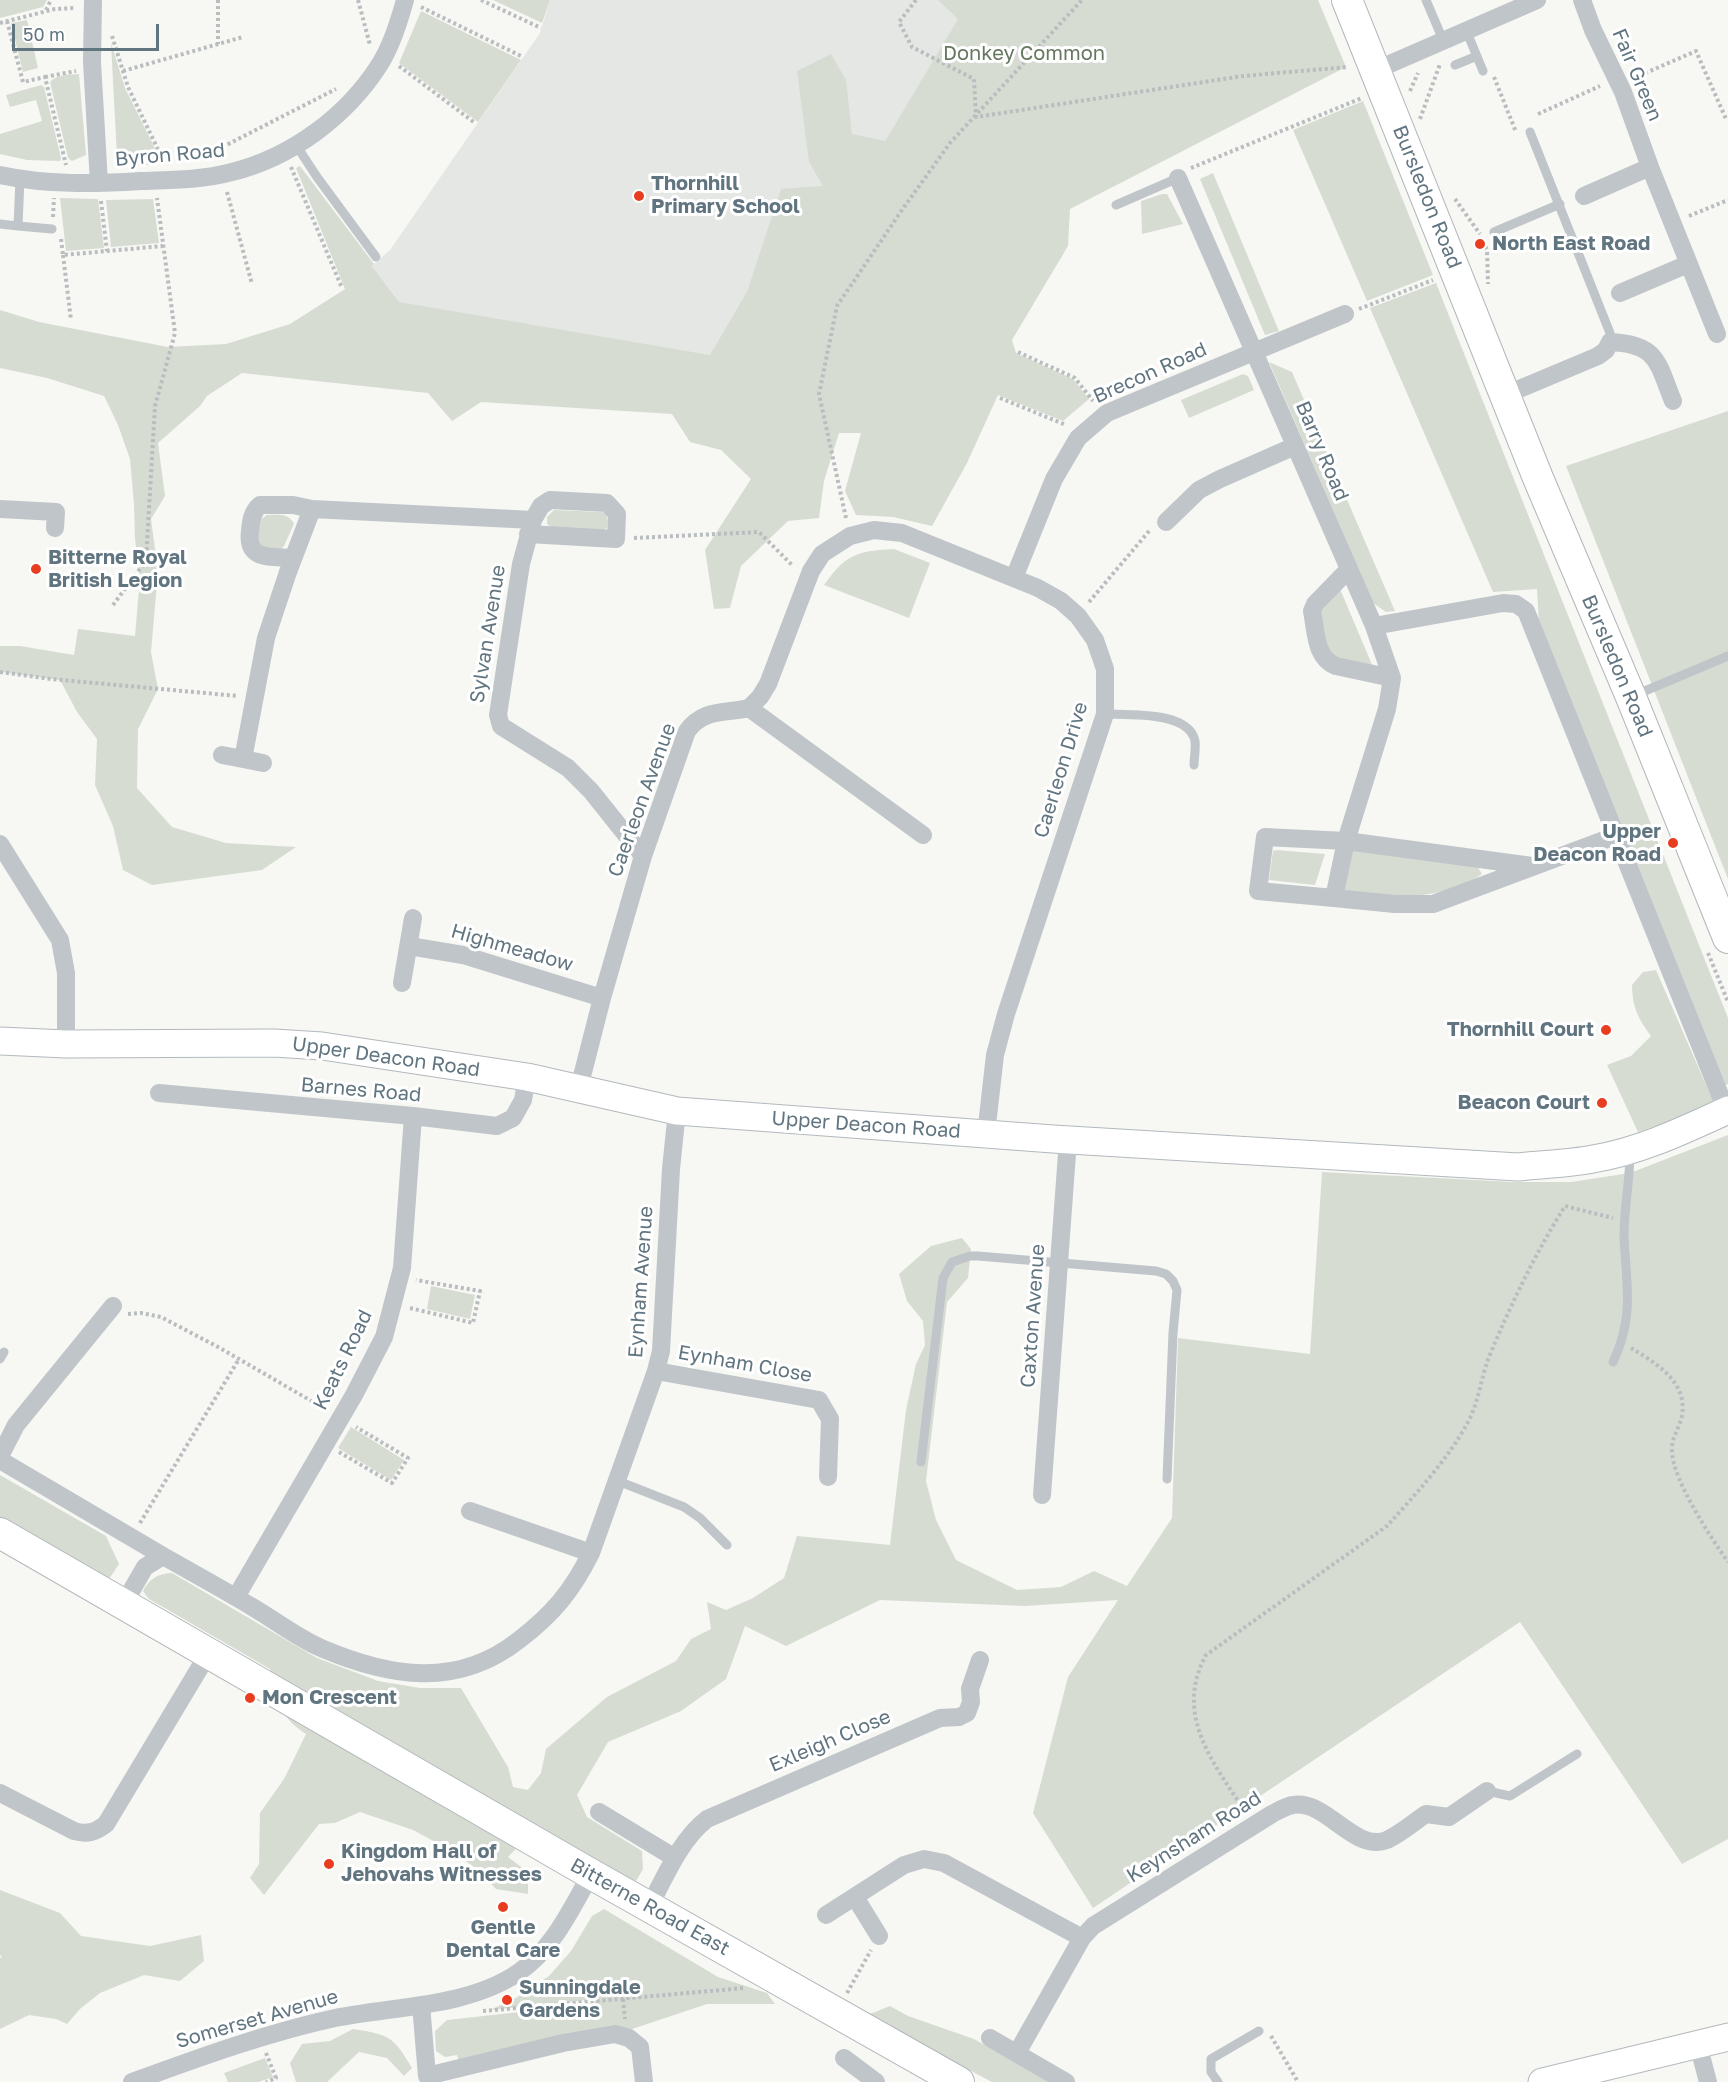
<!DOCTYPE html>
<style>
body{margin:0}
#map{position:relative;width:1728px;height:2082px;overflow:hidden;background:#f7f7f4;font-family:"Golos Text",sans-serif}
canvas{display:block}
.scale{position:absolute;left:12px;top:24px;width:147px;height:27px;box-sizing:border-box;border:3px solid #617580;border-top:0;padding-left:8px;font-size:18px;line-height:21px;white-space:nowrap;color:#617580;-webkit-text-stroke:4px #fff;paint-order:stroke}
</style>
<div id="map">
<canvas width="1728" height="2082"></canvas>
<div class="scale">50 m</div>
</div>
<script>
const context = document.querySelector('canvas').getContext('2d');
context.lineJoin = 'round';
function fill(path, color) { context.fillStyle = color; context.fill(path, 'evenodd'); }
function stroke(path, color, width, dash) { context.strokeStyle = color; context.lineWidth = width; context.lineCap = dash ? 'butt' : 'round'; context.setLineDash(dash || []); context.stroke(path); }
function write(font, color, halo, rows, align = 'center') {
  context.font = font + ' "Golos Text",sans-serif'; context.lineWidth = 6; context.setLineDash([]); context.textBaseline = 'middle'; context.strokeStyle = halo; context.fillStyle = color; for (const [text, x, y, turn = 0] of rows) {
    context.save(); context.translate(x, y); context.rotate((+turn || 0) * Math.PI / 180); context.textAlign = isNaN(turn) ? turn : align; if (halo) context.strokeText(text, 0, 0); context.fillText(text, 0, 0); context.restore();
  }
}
fill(new Path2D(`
 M 550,0 L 974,0 L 959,18 L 885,141 L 728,390 L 399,302 L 372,266 L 390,250 L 540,33 Z`), '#e5e7e5');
fill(new Path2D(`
 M 0,0 L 47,0 L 43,7 L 0,18 Z
 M 493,0 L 550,0 L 542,23 Z
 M 938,0 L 1318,0 L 1346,67 L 1070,209 L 1068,246 L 1012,340 L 1016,353 L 1073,379 L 1089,399 L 1063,421 L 998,395 L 967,463 L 932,526 L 893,517 L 856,515 L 845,491 L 861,433 L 839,433 L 824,481 L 819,518 L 788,521 L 741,566 L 730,608 L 714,609 L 705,550 L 751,479 L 721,450 L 690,442 L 672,414 L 481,402 L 452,421 L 428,393 L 242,373 L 207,396 L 200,406 L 158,443 L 165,496 L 151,519 L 158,572 L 151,652 L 158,689 L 138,729 L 137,788 L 172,827 L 226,843 L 296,847 L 262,870 L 152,885 L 123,870 L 113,826 L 95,785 L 97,739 L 77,712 L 60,680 L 0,672 L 0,646 L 20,646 L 74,655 L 78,629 L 135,636 L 140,577 L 135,539 L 134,504 L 130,459 L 118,425 L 104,396 L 47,378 L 0,368 L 0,310 L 39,322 L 168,347 L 226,344 L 290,324 L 345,289 L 296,168 L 300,166 L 374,264 L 372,266 L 399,302 L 710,355 L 747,292 L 781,189 L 823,186 L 809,162 L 797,71 L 831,54 L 846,80 L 852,134 L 885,141 L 958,19 Z
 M 421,11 L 521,60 L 478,122 L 399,63 Z
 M 27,20 L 38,68 L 23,72 L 11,23 Z
 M 111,43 L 125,88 L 162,163 C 148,164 125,171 117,157 Z
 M 79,74 L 86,155 L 72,161 L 68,158 L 50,82 C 57,74 69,75 79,74 Z
 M 41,85 L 44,87 L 61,158 L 60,161 L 27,160 L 0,154 L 0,134 L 42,121 L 36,100 L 10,107 L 6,95 Z
 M 1363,101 L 1433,275 L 1367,301 L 1293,130 Z
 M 1213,173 L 1279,331 L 1265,335 L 1200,179 Z
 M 1162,194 L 1167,194 L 1183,224 L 1142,234 L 1141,201 Z
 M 60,198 L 98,199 L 104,248 L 66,251 Z
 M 153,199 L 159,243 L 111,247 L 106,200 Z
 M 1436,283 L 1728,1018 L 1728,1084 L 1723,1086 L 1539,625 L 1537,589 L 1493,592 L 1370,308 Z
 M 1269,362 L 1292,372 L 1395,611 L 1386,612 L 1373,603 Z
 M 1243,374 L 1248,376 L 1254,390 L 1189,418 L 1181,400 Z
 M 1728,411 L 1728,879 L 1566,466 Z
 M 554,510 L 602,512 L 606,514 L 608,521 L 607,528 L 603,530 L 552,528 L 547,524 L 547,517 Z
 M 267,515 C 278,515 289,513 294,524 L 284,546 L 281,549 L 262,547 L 258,542 L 258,521 Z
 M 894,549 L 930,563 L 909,618 L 824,585 C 846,554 857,551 894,549 Z
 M 1340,589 L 1373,667 L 1327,656 L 1319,611 Z
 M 1353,849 L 1477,866 L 1482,874 C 1474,880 1466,883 1457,886 C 1417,902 1384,895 1344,892 Z
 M 1277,850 L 1325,854 L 1315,885 L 1269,880 L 1273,851 Z
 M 1656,970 L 1713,1101 L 1679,1119 L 1638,1132 L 1607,1065 L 1631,1056 L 1651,1036 C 1638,1019 1632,1006 1632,985 L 1643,972 Z
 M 1728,1135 L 1728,1839 L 1682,1864 L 1520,1622 L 1093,1908 L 1033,1813 L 1068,1677 L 1118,1600 L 1025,1606 L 880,1600 L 786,1646 L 745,1626 L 726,1679 L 681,1711 L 608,1742 L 577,1795 L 587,1817 L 642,1851 L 643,1869 L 636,1881 L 614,1873 L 530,1834 L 508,1857 L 528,1872 L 528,1894 L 496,1889 L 478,1870 L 452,1851 L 413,1830 L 360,1812 L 335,1823 L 319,1824 L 264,1895 L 250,1878 L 259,1864 L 260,1813 L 284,1779 L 306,1734 C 293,1726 280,1713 277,1697 C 274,1687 274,1678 270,1669 L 149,1599 L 143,1591 C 149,1579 159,1573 172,1573 L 317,1658 L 378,1681 L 420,1688 L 461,1688 L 508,1767 L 513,1787 L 528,1790 L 541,1773 L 546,1749 L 607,1697 L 676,1661 L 691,1639 L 711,1629 L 707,1602 L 726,1610 L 753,1598 L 784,1578 L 797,1536 L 890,1545 L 906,1410 L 916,1364 L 925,1345 L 923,1321 L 907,1301 L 899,1274 L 931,1246 L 962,1238 L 971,1249 L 968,1278 L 947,1302 L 926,1481 L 936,1520 L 956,1560 L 1017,1590 L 1061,1587 L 1094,1571 L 1127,1586 L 1172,1518 L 1178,1338 L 1310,1354 L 1322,1172 L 1513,1182 L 1571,1182 L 1630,1173 Z
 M 431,1286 L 475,1295 L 470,1319 L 427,1309 Z
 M 351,1427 L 404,1460 L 391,1480 L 338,1448 Z
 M 0,1475 L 106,1536 L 119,1564 L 109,1579 L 0,1522 Z
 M 0,1890 L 60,1913 L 81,1936 L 150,1946 L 201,1935 L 204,1961 L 180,1981 L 144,1975 L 100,1993 L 80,2009 L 67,2024 L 56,2019 L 29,2015 L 0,2029 L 0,1958 L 2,1957 L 0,1955 Z
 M 604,1909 L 718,1977 L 767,1993 L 775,2004 L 707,2004 L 629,2030 L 459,2062 L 457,2055 L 445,2057 L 436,2051 L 435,2031 L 447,2020 L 529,2011 L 529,2013 L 593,2005 L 596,1999 L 490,2010 L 516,1998 L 549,1976 L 571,1951 L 592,1916 Z
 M 890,2006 L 908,2016 L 974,2039 L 1050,2082 L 992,2082 L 871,2018 L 870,2014 Z
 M 353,2029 C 390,2035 393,2036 412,2068 L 404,2076 L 387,2058 L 359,2052 L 327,2082 L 296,2082 L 290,2063 L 302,2044 L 330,2041 Z
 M 265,2058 L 273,2077 L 258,2082 L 228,2082 L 224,2073 Z`), '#d7dcd3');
const secondary = new Path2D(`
 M 0,1041 L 66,1044 L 274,1043 L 322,1046 L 527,1077 L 677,1111 L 1053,1139 L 1518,1167 C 1543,1164 1568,1164 1593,1159 C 1641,1151 1684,1130 1728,1110
 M 1542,2082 L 1728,2037`);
const primary = new Path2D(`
 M 1347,0 L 1538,478 L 1631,697 L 1728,938
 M 0,1533 L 591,1874 L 959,2082`);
stroke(secondary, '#b2b9bd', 29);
stroke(primary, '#b1b7ba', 32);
stroke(new Path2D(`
 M 218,0 L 218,44
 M 358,0 L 370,45
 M 481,0 L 541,28
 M 916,0 L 899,22 L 912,47 L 974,79 L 976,117 L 1243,76 L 1348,67
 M 421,7 L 523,57
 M 46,10 L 51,0
 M 7,21 L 23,82 L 45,77 L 66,165
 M 0,23 L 55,9 L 75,8
 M 112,36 L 128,87 L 164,162
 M 399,66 L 475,123
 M 123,71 L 243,37
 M 45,77 L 76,71
 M 1494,77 L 1516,132
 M 1634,78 L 1696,51 L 1726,119
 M 1410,91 L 1418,73
 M 1538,114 L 1600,86
 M 1420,119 L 1440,64
 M 201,158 L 336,89
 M 291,167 L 342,288
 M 1191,168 L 1362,98
 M 227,192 L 252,284
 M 1455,199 L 1480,234
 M 101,201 L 107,251
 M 1689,216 L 1728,200
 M 53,217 L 54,198
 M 61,239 L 63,255 L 163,246
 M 1483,241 L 1487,250 L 1488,284
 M 63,255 L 71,320
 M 1359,309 L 1433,280
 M 1018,352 L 1075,378 L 1093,401
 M 1000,398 L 1066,425
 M 846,518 L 819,394 L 837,306 L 904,207 L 950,143 L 1082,0
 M 634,538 L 759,532 L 793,566
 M 1089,602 L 1150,530
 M 113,605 L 146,561 L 155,406 L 175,333 L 157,198
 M 0,672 L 51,679 L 238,696
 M 1708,953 L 1728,1002
 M 410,1308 L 473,1323 L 480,1291 L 416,1280
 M 128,1314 L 141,1313 L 161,1317 L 218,1347 L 327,1410
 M 1631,1348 C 1656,1363 1688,1382 1682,1416 C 1679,1429 1671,1438 1672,1452 C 1673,1480 1711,1538 1728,1562
 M 339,1452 L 392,1483 L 408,1458 L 356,1427
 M 140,1523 L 239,1359
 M 1244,1810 C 1212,1761 1174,1714 1206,1655 L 1387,1526 C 1415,1495 1449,1458 1468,1422 C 1479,1401 1481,1378 1489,1357 C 1511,1304 1535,1254 1565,1206 L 1613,1218
 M 847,1993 L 871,1950
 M 623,1999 L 625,2019
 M 483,2011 L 744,1988
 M 1271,2036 L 1298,2082
 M 266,2053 L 276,2078 L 266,2082`), '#b9bdbf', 4, [3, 3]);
stroke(new Path2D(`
 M 1426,0 L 1443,40
 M 1466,30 L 1483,71
 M 1455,65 L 1477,56
 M 1530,132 L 1610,333 L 1610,342
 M 296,145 L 317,177 L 376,257
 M 1116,205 L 1178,178
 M 0,224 L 18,226 L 20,179
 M 18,226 L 52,229
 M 1494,232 L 1560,204
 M 1633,696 L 1728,656
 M 1105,714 C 1129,715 1189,711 1195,741 C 1196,749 1194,758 1194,765
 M 0,1359 L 4,1352
 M 1613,1362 C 1635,1316 1626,1283 1624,1236 C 1624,1208 1630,1180 1630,1153
 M 921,1462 L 943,1278 L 952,1262 L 970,1256 L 978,1256 L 1156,1271 L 1166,1274 L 1173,1281 L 1177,1290 L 1173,1333 L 1167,1479
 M 618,1481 L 684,1507 L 700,1518 L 727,1545
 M 1487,1791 L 1510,1796 L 1577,1754
 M 1218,2082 L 1211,2072 L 1211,2059 L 1259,2031`), '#bfc5c8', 9);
stroke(new Path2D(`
 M 93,0 L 92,62 L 99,183
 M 1582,0 L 1593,30 L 1623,92 L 1650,167 L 1717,334
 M 1376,70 L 1537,0
 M 0,175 C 47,185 94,184 141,181 C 172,180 202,180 232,172 C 292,157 347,116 380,64 C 392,45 399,22 405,0
 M 1178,178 L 1374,626 L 1392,678 L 1387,709 L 1346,841 L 1334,898 L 1395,904 L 1433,904 L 1615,836
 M 1584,196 L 1650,167
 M 1620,293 L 1688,264
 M 1505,395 L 1598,356 L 1606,350 L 1610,342 C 1658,344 1657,362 1673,401
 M 0,509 L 56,512 L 55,528
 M 1166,522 L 1199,490 L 1220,479 L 1295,446
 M 528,534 L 616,539 L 617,514 L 607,503 L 550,500 L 541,506 L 533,520
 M 293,558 C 270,556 246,561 250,531 C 251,520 252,512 260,505 L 293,505 L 312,509
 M 1349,569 L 1315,604 L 1312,611 C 1316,631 1315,658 1336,666 L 1392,678
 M 1014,578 L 1054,479 L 1078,438 L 1107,413 L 1345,314
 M 1374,626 L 1503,603 L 1516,604 L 1526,611 L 1726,1110
 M 749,708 L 760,697 L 768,684 L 811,571 L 822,554 L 850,536 L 874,530 L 902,533 L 1038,588 L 1061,601 L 1078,616 L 1095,640 L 1105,669 L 1105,714 L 1006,1014 L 995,1055 L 986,1134
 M 222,755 L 243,759
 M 263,763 L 243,759 L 266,638 L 288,572 L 312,509 L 533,520 L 521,564 L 498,715 L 501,726 L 568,768 L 591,791 L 643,856
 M 0,844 L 60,940 L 66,973 L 66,1044
 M 1334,898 L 1258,891 L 1265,837 L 1346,841 L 1532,866
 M 409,946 L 463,955 L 602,998
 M 402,983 L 413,918
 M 579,1088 L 602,998 L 643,856 L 687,731 C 704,708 724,714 749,708 L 923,835
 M 159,1093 L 413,1116 L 497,1126 L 513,1118 L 523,1100 L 527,1077
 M 656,1371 L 819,1400 L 830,1419 L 828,1477
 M 0,1456 L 16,1425 L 113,1306
 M 0,1460 L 163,1556
 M 1042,1495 L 1068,1140
 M 470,1511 L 591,1553
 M 236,1597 L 354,1395 L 384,1337 L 402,1268 L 413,1116
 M 123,1605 L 145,1567 L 163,1556 C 193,1573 224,1590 254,1608 C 276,1621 298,1638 321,1648 C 389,1677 457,1689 519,1640 C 553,1614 572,1591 591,1553 L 656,1371 L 661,1351 L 671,1169 L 677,1111
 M 0,1793 L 74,1831 C 87,1835 96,1832 106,1824 L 208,1654
 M 599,1812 L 675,1858
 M 855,1897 L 879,1936
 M 649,1907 C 665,1877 680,1840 707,1819 L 940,1718 L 959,1717 L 967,1713 L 971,1702 L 970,1689 L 980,1660
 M 826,1915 L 904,1865 L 924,1859 L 944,1863 L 1082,1938
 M 421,2005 L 427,2076 L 563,2043 L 615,2034 L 629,2038 L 640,2047 L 644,2082
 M 990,2038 L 1066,2082
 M 1698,2044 L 1708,2082
 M 1017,2053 L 1082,1938 L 1093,1926 L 1272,1814 C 1278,1811 1286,1806 1293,1805 C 1326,1799 1354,1853 1387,1840 C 1400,1834 1414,1822 1426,1814 L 1449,1817 L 1487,1791
 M 844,2058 L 876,2082
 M 132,2082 C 198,2058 266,2033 335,2018 C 394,2006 469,2007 519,1972 C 553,1949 571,1909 591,1874`), '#bfc5c8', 18);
stroke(secondary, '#fff', 27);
stroke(primary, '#fff', 30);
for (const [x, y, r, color] of [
 [639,196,6,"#e93d21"],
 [1480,244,6,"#e93d21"],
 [36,569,6,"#e93d21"],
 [1673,843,6,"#e93d21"],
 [1606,1030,6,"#e93d21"],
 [1602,1103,6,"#e93d21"],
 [250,1698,6,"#e93d21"],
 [329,1864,6,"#e93d21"],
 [503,1907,6,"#e93d21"],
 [507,2000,6,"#e93d21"]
]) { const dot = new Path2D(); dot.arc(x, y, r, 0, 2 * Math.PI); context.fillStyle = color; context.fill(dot); stroke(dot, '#fff', 2); }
write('20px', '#667860', '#fff', [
 ["Donkey Common",1024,54]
]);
write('20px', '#617580', '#fff', [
 ["Fair Green",1637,75,67],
 ["Byron Road",170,155,-5],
 ["Bursledon Road",1427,197,68],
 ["Brecon Road",1150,373,-24],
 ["Barry Road",1322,451,67],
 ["Sylvan Avenue",488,634,-81],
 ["Bursledon Road",1617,666,67],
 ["Caerleon Drive",1061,770,-73],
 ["Caerleon Avenue",642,800,-70],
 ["Highmeadow",512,948,16],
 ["Upper Deacon Road",386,1057,8],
 ["Barnes Road",361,1090,5],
 ["Upper Deacon Road",866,1125,4],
 ["Eynham Avenue",641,1282,-86],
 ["Caxton Avenue",1033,1316,-86],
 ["Keats Road",343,1360,-64],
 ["Eynham Close",745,1364,10],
 ["Exleigh Close",830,1741,-23],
 ["Keynsham Road",1194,1837,-32],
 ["Bitterne Road East",650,1907,29],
 ["Somerset Avenue",257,2019,-16]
]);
write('bold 20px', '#617580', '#fff', [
 ["Thornhill",651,184],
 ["Primary School",651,207],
 ["North East Road",1492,244],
 ["Bitterne Royal",48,558],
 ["British Legion",48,581],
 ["Upper",1661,832,"right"],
 ["Deacon Road",1661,855,"right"],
 ["Thornhill Court",1594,1030,"right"],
 ["Beacon Court",1590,1103,"right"],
 ["Mon Crescent",262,1698],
 ["Kingdom Hall of",341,1852],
 ["Jehovahs Witnesses",341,1875],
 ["Gentle",503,1928,"center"],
 ["Dental Care",503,1951,"center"],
 ["Sunningdale",519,1988],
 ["Gardens",519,2011]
], 'left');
</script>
